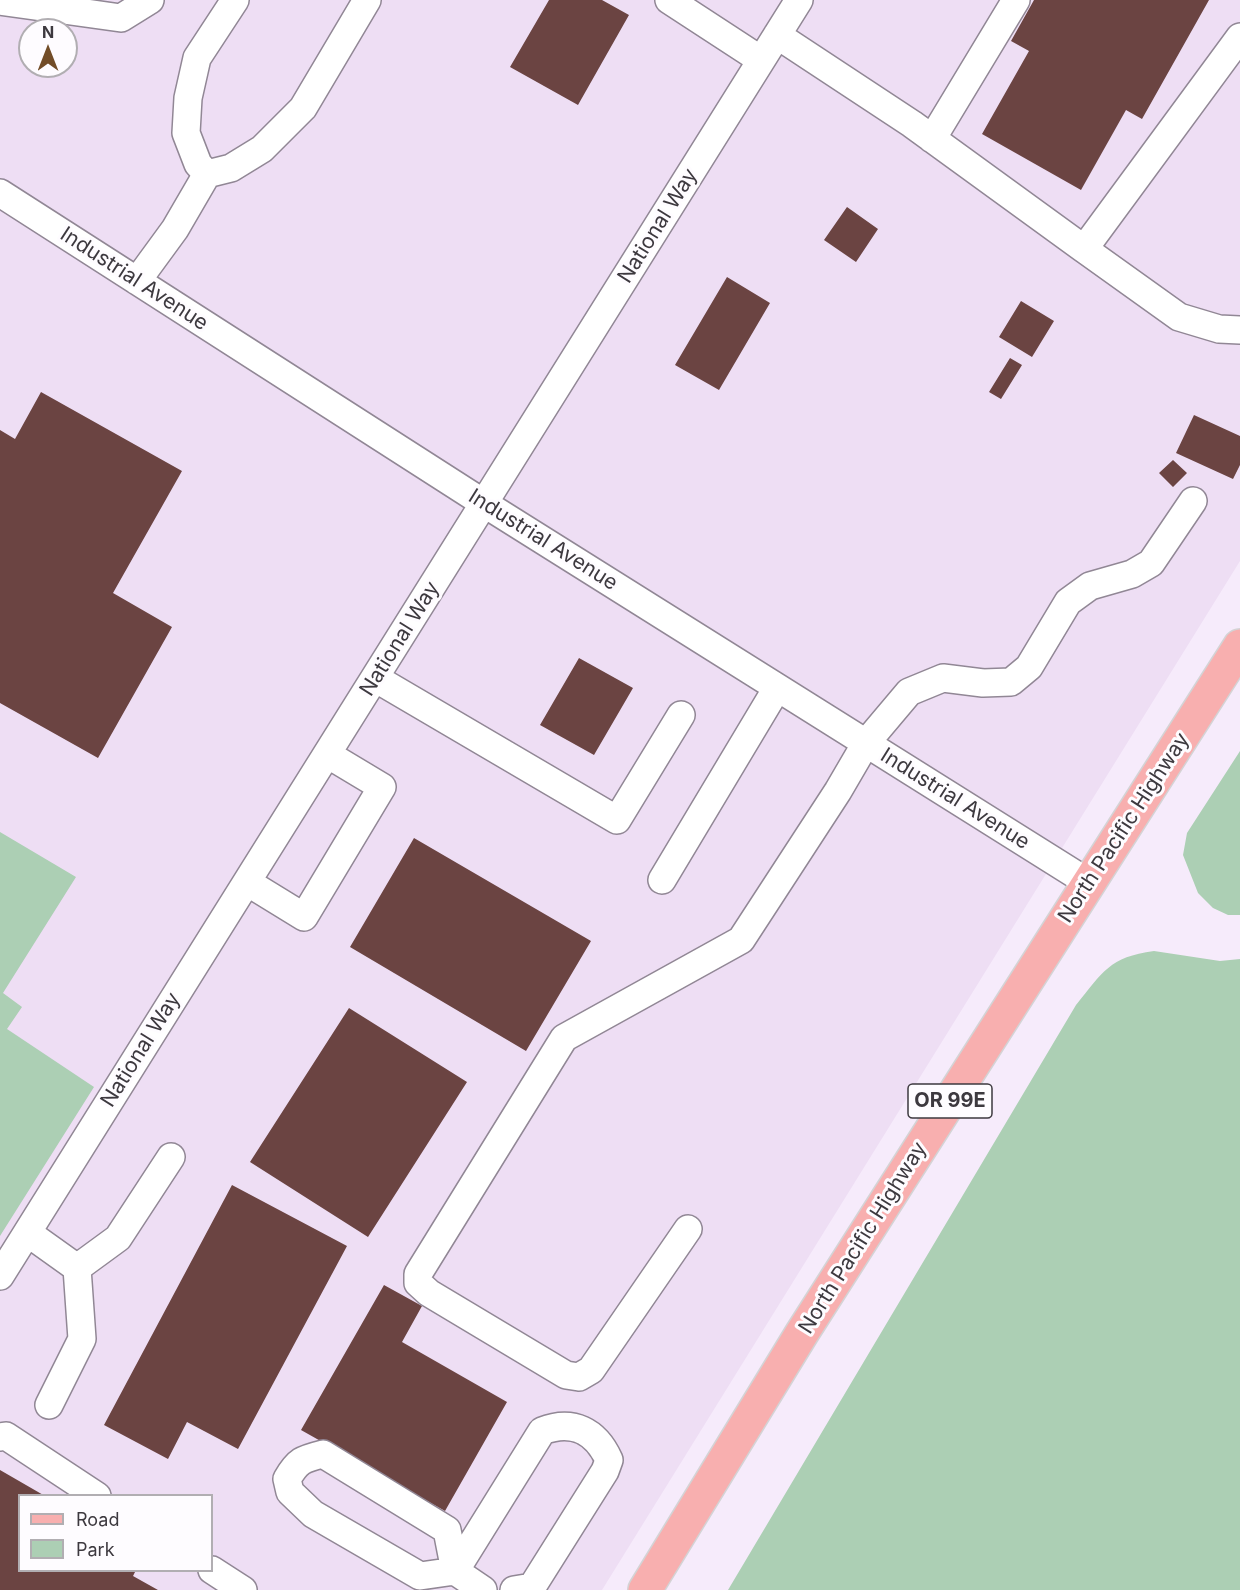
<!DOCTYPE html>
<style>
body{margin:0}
#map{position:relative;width:1240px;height:1590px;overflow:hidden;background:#f6ebfb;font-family:Inter,sans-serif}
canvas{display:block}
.legend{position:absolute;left:18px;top:1494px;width:195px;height:78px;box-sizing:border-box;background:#fefcff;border:2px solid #b1aeb2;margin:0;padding:8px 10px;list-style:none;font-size:18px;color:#3d393f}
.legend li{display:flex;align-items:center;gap:12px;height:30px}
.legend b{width:30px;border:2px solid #b1aeb2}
.north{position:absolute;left:18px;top:18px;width:60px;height:60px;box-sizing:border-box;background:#fefcff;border:2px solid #b1aeb2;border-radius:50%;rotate:0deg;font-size:16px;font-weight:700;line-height:24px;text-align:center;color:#3d393f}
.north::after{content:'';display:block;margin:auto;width:21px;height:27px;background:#724d28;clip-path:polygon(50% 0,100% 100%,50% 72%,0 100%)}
</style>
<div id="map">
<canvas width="1240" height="1590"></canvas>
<ul class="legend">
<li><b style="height:8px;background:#f8afaf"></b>Road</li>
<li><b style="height:16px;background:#accfb4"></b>Park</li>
</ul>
<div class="north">N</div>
</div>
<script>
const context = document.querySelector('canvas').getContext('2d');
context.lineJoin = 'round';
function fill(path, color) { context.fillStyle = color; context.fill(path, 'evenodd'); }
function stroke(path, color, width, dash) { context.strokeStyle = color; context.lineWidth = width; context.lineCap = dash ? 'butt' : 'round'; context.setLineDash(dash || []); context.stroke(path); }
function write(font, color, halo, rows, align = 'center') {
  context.font = font + ' Inter,sans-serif'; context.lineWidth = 6; context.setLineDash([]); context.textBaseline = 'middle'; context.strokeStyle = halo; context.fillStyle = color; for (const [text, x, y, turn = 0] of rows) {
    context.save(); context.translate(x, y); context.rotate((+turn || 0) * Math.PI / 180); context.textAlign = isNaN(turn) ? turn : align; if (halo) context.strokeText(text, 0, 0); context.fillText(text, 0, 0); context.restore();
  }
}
fill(new Path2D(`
 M 0,0 L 1240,0 L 1240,561 L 602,1590 L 0,1590 ZM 30,30 L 66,30 L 66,66 L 30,66 ZM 20,1496 L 212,1496 L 212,1570 L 20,1570 Z`), '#eedef4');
fill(new Path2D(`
 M 1240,751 L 1240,915 L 1228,915 L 1213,908 L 1198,893 L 1183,855 L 1187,833 Z
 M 0,832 L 76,877 L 3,993 L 22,1007 L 7,1029 L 94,1087 L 0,1236 Z
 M 1154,951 L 1220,961 L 1240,959 L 1240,1590 L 728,1590 L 1076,1005 C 1103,972 1109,957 1154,951 Z`), '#accfb4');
fill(new Path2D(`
 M 549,0 L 602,0 L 629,15 L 578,105 L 510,67 Z
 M 1034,0 L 1209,0 L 1142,119 L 1126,110 L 1081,190 L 982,134 L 1029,51 L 1011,41 Z
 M 847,207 L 878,229 L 856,262 L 824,240 Z
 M 727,277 L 770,303 L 719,390 L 675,365 Z
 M 1021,301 L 1054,321 L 1032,357 L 999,337 Z
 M 1010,358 L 1022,365 L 1001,399 L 989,392 Z
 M 41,392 L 182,471 L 113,593 L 172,627 L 98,758 L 0,703 L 0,430 L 15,439 Z
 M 1194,415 L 1240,436 L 1240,465 L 1233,479 L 1176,453 Z
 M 1173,460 L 1187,473 L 1173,487 L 1159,473 Z
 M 579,658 L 633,688 L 594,755 L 540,725 Z
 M 414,838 L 591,941 L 526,1051 L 350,947 Z
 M 349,1008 L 467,1082 L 368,1237 L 250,1162 Z
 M 232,1185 L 347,1246 L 238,1449 L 187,1422 L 168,1459 L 104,1425 Z
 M 384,1285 L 422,1306 L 402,1342 L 507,1402 L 445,1511 L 301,1430 Z
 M 0,1470 L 45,1496 L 20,1496 L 20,1570 L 136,1570 L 133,1576 L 158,1590 L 0,1590 Z`), '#6b4442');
const minor = new Path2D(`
 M 669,0 L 761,60
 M 0,1 L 121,18 L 150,0
 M 777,35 L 912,124 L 1084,249 L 1240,37
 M 932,139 L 1016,0
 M 207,174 L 198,164 L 186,133 L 188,98 L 197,58 L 235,0
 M 0,193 L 485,504 L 1089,883
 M 1084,249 L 1179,317 L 1219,329 L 1240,330
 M 137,281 L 175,229 L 207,174 L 231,168 L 262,149 L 303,108 L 367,0
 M 375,678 L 617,820 L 681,715
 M 662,880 L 777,688
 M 247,882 L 304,917 L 382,787 L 327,754
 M 688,1229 L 591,1370 L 579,1377 L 566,1375 L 429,1293 L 418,1283 L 418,1274 L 564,1038 L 741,940 L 838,791 L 866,743 L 909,692 L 943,678 L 983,683 L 1011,682 L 1029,667 L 1068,602 L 1090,586 L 1132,574 L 1151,563 L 1193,501
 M 28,1233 L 77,1268 L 82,1339 L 49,1405
 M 77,1268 L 118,1238 L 171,1157
 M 0,1276 L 799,0
 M 0,1437 L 6,1436 L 97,1496
 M 212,1570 L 243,1590
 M 455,1571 L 447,1530 L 323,1454 C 303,1459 298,1460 287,1479 L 290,1492 L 313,1514 L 420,1576 L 455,1571 L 483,1590
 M 455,1571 L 542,1431 C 573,1419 596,1431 609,1460 L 605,1471 L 532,1587 L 514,1590`);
const major = new Path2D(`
 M 645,1590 L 802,1333 L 1240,646`);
stroke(minor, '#918795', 30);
stroke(major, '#d4d3d5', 36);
stroke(minor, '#fff', 27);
stroke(major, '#f8afaf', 33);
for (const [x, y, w] of [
 [950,1101,84]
]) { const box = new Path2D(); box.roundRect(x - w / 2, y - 17, w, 34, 4.5); context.fillStyle = '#fefcff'; context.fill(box); stroke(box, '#3d393f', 1.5); }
write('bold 20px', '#3d393f', null, [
 ["OR 99E",950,1101]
]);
write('21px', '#3d393f', '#fefcff', [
 ["National Way",658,226,-58],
 ["Industrial Avenue",134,279,33],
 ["Industrial Avenue",543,540,32],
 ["National Way",400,639,-58],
 ["Industrial Avenue",955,799,32],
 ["North Pacific Highway",1124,828,-57],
 ["National Way",141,1050,-58],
 ["North Pacific Highway",863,1238,-58]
]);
</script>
